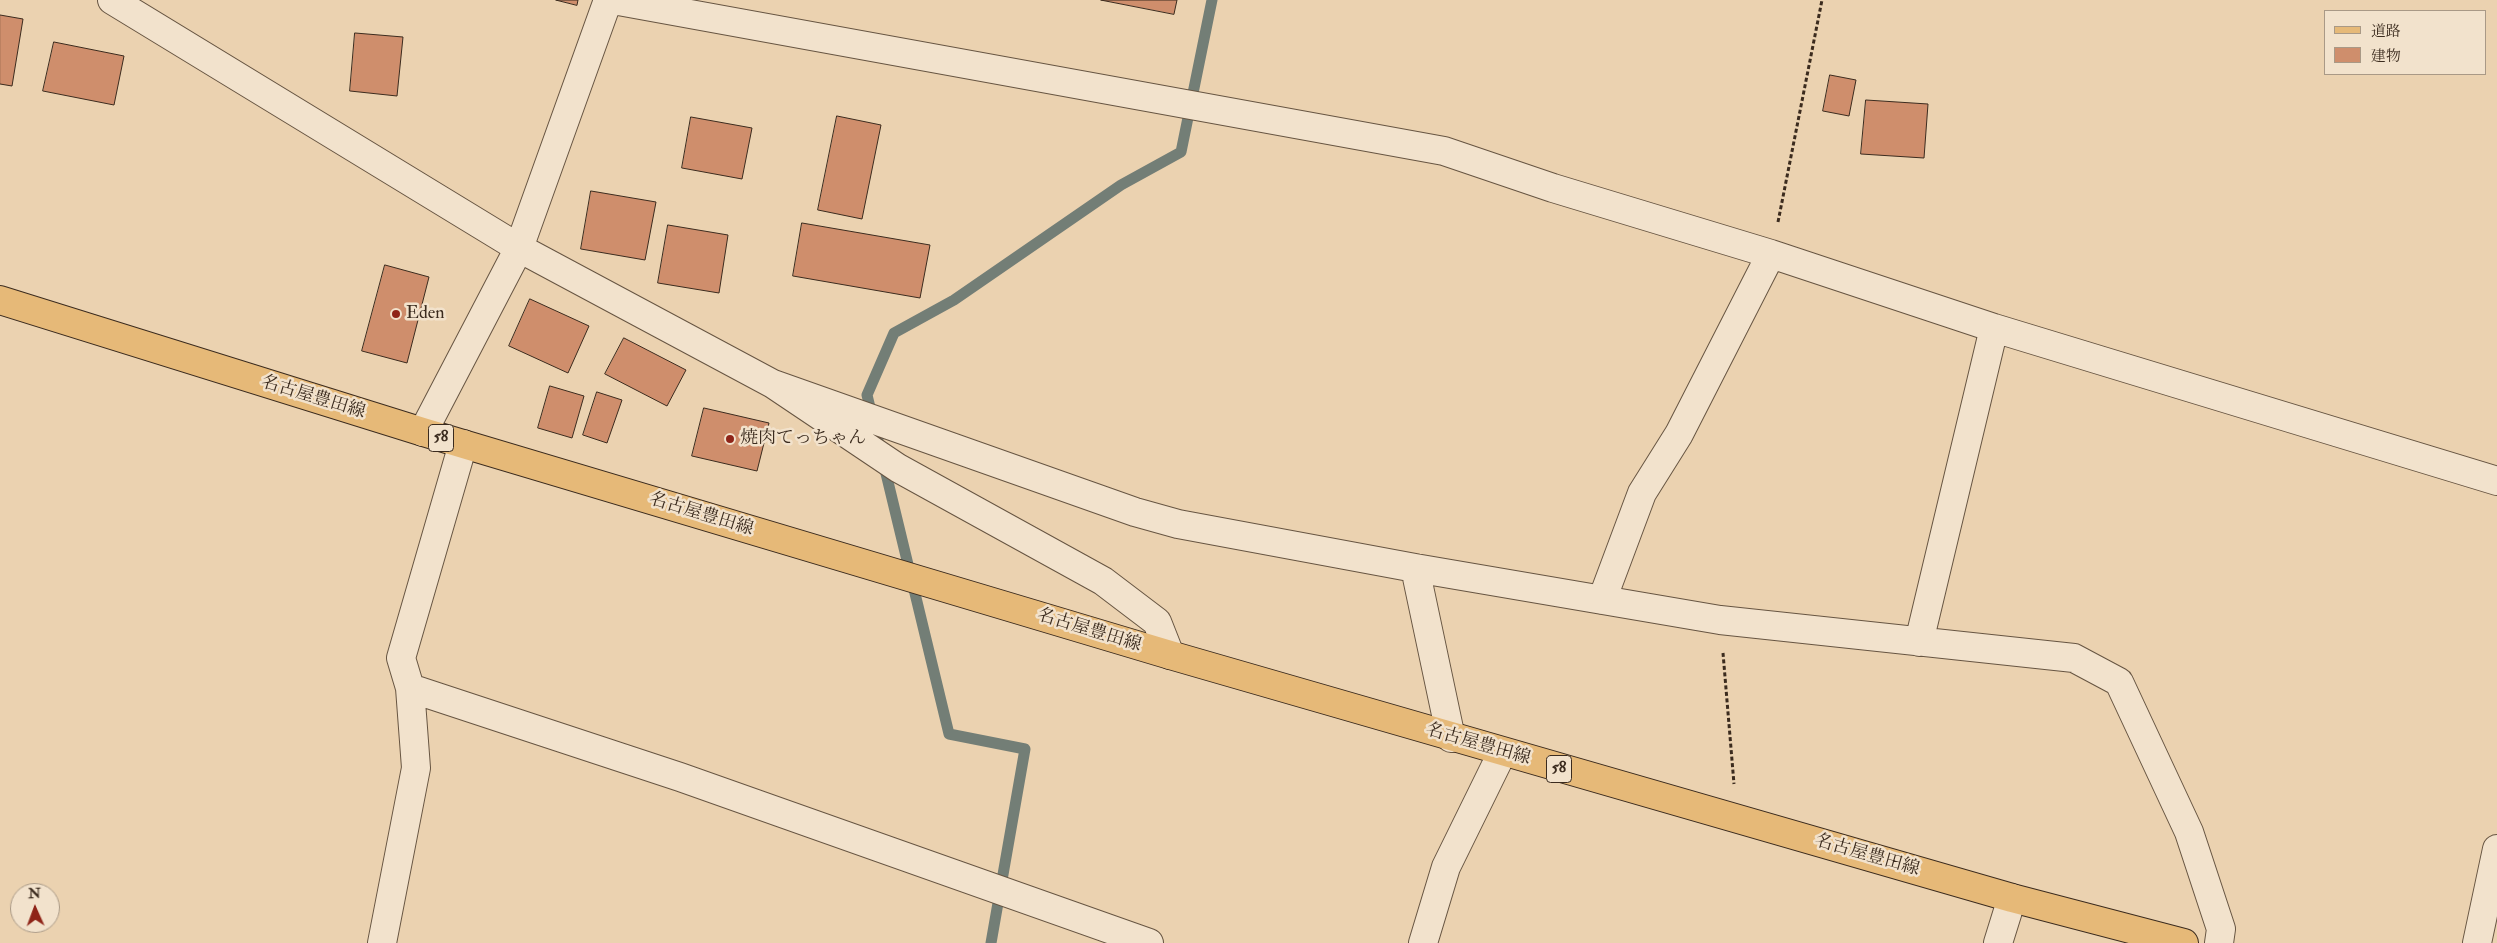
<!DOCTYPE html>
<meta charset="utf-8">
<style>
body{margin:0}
#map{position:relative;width:2497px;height:943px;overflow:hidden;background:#ebd2b0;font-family:"IM FELL Double Pica","Noto Serif JP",serif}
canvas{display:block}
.legend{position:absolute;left:2324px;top:10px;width:162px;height:65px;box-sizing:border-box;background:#f2e2cc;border:1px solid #a99986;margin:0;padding:6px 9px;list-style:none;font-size:15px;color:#3b2b1e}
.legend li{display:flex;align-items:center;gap:10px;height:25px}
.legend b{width:25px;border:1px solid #a99986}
.north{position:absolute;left:10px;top:883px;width:50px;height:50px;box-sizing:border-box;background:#f2e2cc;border:1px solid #a99986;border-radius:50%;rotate:358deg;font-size:14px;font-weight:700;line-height:20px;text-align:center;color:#3b2b1e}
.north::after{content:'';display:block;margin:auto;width:18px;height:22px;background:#8f2418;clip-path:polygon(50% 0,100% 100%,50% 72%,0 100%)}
</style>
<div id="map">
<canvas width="2497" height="943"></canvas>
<ul class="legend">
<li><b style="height:6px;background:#e6b978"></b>道路</li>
<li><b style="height:14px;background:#cf8e6c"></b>建物</li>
</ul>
<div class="north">N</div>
</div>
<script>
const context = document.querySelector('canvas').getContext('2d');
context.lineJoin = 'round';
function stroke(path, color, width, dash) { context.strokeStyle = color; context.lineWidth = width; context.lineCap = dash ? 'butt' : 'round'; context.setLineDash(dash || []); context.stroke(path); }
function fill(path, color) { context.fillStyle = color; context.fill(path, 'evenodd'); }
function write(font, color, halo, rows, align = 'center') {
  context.font = font + ' "IM FELL Double Pica","Noto Serif JP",serif'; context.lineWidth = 5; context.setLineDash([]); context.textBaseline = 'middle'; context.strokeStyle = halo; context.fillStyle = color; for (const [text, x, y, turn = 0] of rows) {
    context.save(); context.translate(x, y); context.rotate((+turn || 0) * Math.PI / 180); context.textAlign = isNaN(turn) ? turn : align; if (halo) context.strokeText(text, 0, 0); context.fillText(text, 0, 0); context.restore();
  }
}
stroke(new Path2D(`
 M 991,943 L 1025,749 L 949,734 L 867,395 L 894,333 L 954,300 L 1121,185 L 1181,152 L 1212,0`), '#737e76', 11);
const building = new Path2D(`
 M 556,0 L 578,0 L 577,5 Z
 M 1101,0 L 1177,0 L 1174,14 Z
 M 0,15 L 23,19 L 12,86 L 0,84 Z
 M 355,33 L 403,37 L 397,96 L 350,91 Z
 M 54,42 L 124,56 L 114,105 L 43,91 Z
 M 1830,75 L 1856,80 L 1849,116 L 1823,111 Z
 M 1866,100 L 1928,104 L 1924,158 L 1861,154 Z
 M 837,116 L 881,125 L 862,219 L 818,210 Z
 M 691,117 L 752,128 L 742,179 L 682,168 Z
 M 591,191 L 656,202 L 645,260 L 581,249 Z
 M 802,223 L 930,245 L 920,298 L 793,276 Z
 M 668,225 L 728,235 L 719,293 L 658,283 Z
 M 385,265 L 429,277 L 407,363 L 362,351 Z
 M 530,299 L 589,326 L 568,373 L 509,346 Z
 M 624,338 L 686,370 L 667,406 L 605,374 Z
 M 550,386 L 584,396 L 572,438 L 538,428 Z
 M 597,392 L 622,400 L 607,443 L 583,435 Z
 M 704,408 L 769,423 L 757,471 L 692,456 Z`);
fill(building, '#cf8e6c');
stroke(building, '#3b2b1e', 1);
const street = new Path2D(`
 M 112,0 L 519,248 L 773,384 L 898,468 L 1103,581 L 1157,622 L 1170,655
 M 613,0 L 1444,151 L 1553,188 L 1771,254 L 1994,328 L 2497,481
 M 773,384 L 1135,512 L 1178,524 L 1415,568 L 1720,620 L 2074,658 L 2119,682 L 2189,832 L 2221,929 L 2219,943
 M 423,432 L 519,248 L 608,0
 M 1415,568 L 1451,738
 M 1602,600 L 1642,493 L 1679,434 L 1771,254
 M 1919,642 L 1994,328
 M 410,688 L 680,777 L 1149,943
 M 382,943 L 416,768 L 410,688 L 401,658 L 463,444
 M 1423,943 L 1446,867 L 1502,753
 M 1998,943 L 2012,898
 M 2477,943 L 2497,849`);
const primary = new Path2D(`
 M 0,300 L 423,432 L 1170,655 L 2012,898 L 2184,943`);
stroke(street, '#675542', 30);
stroke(primary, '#3b2b1e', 30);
stroke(new Path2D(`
 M 1778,222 L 1822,0
 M 1723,653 L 1734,784`), '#3b2b1e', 3, [4, 2.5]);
stroke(street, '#f2e2cc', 28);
stroke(primary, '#e6b978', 28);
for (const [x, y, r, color] of [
 [396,314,5,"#8f2418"],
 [730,439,5,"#8f2418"]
]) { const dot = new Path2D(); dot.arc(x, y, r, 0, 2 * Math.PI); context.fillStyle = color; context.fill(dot); stroke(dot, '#f2e2cc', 2); }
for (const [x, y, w] of [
 [441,438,25],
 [1559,769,25]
]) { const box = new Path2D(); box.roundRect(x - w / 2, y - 13.5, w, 27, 4); context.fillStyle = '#f2e2cc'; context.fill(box); stroke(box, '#3b2b1e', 1); }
write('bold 16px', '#3b2b1e', null, [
 ["58",441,438],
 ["58",1559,769]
]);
write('18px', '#3b2b1e', '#f2e2cc', [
 ["Eden",406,314],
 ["焼肉てっちゃん",740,439]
], 'left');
write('18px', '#3b2b1e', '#f2e2cc', [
 ["名古屋豊田線",313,398,17],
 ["名古屋豊田線",701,515,17],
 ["名古屋豊田線",1089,631,17],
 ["名古屋豊田線",1478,745,16],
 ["名古屋豊田線",1867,856,16]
]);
</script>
